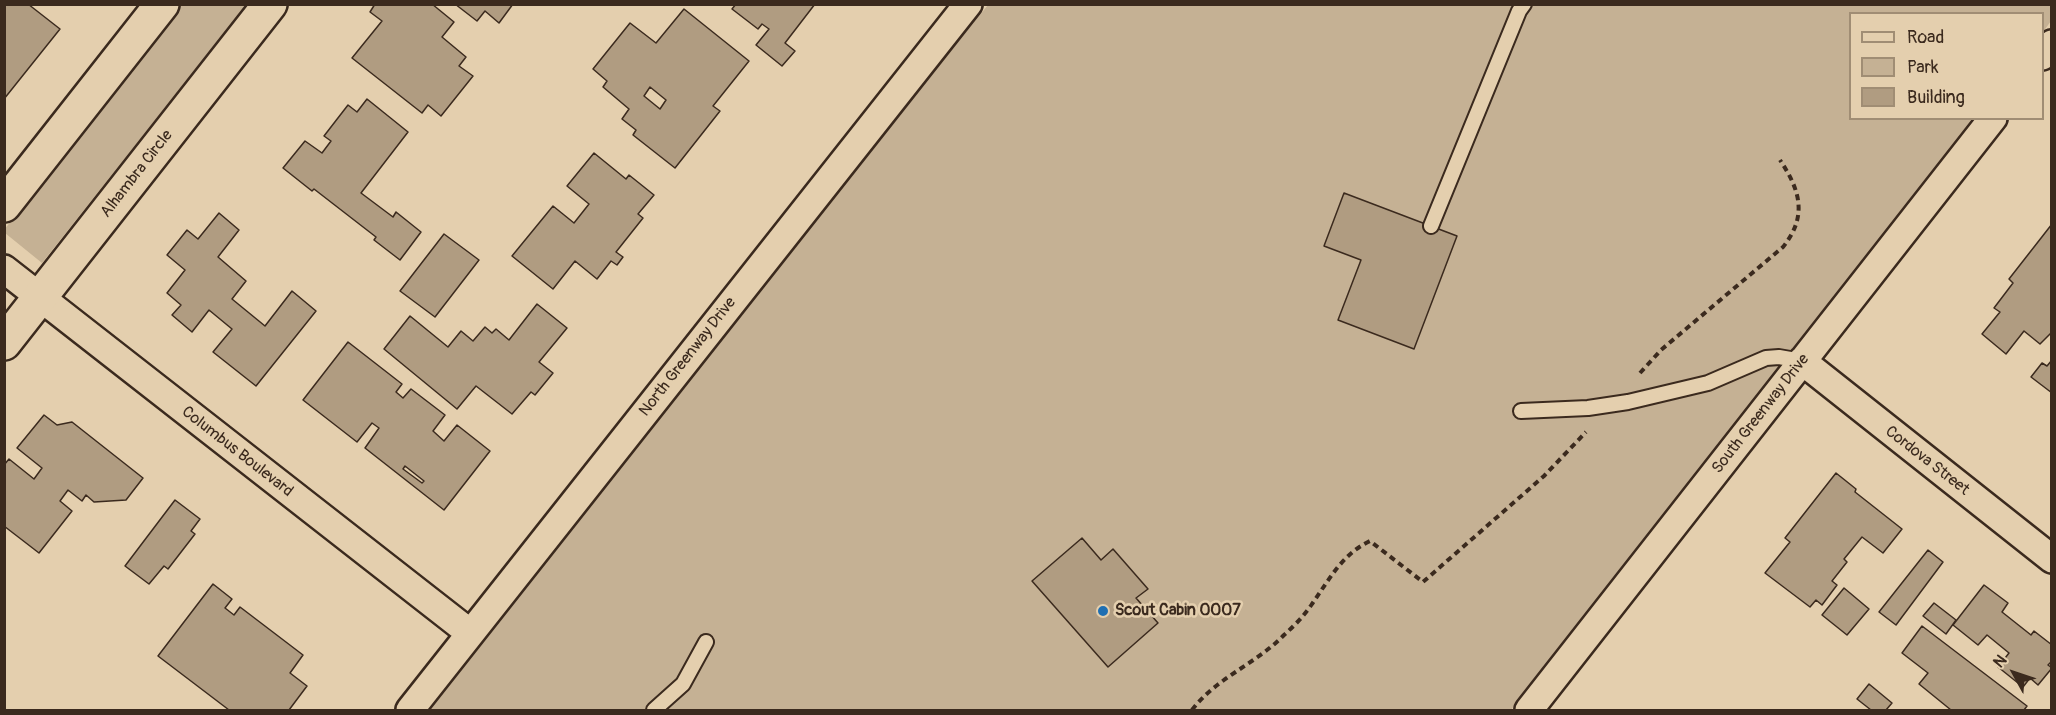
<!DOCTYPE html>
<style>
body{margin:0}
#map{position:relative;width:2056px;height:715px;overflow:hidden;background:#e4cfae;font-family:Pangolin,sans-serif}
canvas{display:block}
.frame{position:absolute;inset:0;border:6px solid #3b2a1e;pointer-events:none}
.legend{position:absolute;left:1849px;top:12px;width:195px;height:108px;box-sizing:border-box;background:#e4cfae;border:2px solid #a08d74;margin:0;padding:8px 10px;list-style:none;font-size:18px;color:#3b2a1e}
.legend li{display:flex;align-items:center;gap:12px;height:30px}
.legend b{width:30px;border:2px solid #a08d74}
.north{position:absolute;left:1984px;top:643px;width:60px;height:60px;-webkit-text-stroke:4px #e4cfae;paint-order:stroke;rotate:310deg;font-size:16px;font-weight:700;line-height:24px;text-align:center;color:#3b2a1e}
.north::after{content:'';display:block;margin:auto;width:21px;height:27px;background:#3b2a1e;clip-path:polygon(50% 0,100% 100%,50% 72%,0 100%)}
</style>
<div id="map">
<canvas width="2056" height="715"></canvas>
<div class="frame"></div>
<ul class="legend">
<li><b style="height:8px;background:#e4cfae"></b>Road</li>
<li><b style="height:16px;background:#c5b194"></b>Park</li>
<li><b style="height:16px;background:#b09c81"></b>Building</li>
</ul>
<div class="north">N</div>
</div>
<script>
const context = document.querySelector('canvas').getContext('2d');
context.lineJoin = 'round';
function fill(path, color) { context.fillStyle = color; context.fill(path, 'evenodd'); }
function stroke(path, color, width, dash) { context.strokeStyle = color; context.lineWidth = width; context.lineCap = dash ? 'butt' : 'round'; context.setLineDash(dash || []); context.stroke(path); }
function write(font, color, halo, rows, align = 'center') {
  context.font = font + ' Pangolin,sans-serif'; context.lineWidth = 5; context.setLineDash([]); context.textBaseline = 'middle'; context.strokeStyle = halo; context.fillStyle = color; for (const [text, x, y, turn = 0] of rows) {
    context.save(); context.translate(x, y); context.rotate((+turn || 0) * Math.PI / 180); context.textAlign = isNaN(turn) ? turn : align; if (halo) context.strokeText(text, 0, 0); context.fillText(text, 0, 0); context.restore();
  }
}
fill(new Path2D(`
 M 181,5 L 246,5 L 42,263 L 5,233 L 4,230 Z
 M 988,5 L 2051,5 L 2051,21 L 2043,32 L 2042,14 L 1850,14 L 1850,118 L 1975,119 L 1511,710 L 426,710 L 775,267 Z`), '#c5b194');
const building = new Path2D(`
 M 4,4 L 28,4 L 60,29 L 4,99 Z
 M 375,4 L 432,4 L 454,22 L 442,37 L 466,57 L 459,66 L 473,76 L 441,116 L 428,105 L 422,113 L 352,58 L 382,21 L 370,12 Z
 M 455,4 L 513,4 L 499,23 L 485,11 L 477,21 Z
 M 736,4 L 815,4 L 785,43 L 795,51 L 782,66 L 756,45 L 769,29 L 762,24 L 758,29 L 732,9 Z
 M 684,9 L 749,61 L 713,106 L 720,111 L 675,168 L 633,135 L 636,130 L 622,119 L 629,109 L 603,87 L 607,81 L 593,69 L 630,23 L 656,43 ZM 650,87 L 666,100 L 660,109 L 644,96 Z
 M 367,99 L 408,132 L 361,193 L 393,217 L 396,212 L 421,232 L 400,260 L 374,240 L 376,237 L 314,189 L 312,191 L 283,168 L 305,141 L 322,153 L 331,141 L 324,136 L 348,105 L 357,112 Z
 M 594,153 L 626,179 L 629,175 L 654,195 L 638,214 L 643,218 L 616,252 L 623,257 L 617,265 L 611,261 L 597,279 L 575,261 L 553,289 L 512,256 L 553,206 L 574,223 L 589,204 L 567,186 Z
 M 1344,193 L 1457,236 L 1414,349 L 1338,320 L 1361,260 L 1324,246 Z
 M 219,213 L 239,230 L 218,257 L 246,281 L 232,299 L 265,326 L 292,291 L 316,311 L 256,386 L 213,352 L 232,329 L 209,310 L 192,332 L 172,315 L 181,305 L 167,293 L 185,270 L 167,255 L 187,230 L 198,239 Z
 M 2052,224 L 2052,332 L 2040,344 L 2024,331 L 2006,354 L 1982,334 L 2000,312 L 1994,308 L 2013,283 L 2009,279 Z
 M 444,234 L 479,260 L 435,317 L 400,291 Z
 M 537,304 L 567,328 L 539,362 L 553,373 L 535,395 L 531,392 L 512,414 L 476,386 L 457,409 L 384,349 L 410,316 L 448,347 L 461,331 L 473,341 L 485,327 L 492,333 L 496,329 L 509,340 Z
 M 348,342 L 402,384 L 396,392 L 403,398 L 411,389 L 445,415 L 433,431 L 444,441 L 457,425 L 490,451 L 444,510 L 365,448 L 379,428 L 372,423 L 357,442 L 303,400 ZM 405,466 L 424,481 L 422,483 L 403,469 Z
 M 2052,360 L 2052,393 L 2031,377 L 2042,363 L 2047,366 Z
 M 44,415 L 57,425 L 72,422 L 143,478 L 126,500 L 94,502 L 86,495 L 82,501 L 68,490 L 60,501 L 72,511 L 39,553 L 4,526 L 4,465 L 9,459 L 34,479 L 42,468 L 17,448 Z
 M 1836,473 L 1856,489 L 1855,492 L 1902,529 L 1883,553 L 1862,537 L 1844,559 L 1847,562 L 1832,581 L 1837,585 L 1822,605 L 1816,600 L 1810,607 L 1765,573 L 1790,542 L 1785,538 Z
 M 175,500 L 200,519 L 191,531 L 195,534 L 168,569 L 164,566 L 149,584 L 125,566 Z
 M 1082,538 L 1101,560 L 1113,549 L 1148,589 L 1136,598 L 1158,623 L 1108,667 L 1032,581 Z
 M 1928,550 L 1943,562 L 1896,625 L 1879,612 Z
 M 213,584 L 232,599 L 225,608 L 234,615 L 240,607 L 303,655 L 290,673 L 307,686 L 289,710 L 229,710 L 158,656 Z
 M 1984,585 L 2008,603 L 2002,612 L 2031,635 L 2034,631 L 2052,645 L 2052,661 L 2048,665 L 2052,668 L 2038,685 L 2030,678 L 2023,687 L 1998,667 L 2009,653 L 1987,635 L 1978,645 L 1953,625 Z
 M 1844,588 L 1869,609 L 1847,635 L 1822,615 Z
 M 1934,603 L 1956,620 L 1946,634 L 1923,616 Z
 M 1922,626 L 2027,706 L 2024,710 L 1951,710 L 1919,684 L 1928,673 L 1902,653 Z
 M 1869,684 L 1892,703 L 1886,710 L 1871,710 L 1857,699 Z`);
fill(building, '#b09c81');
stroke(building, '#3b2a1e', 1.5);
const service = new Path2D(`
 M 1431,226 L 1519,11 L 1524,4
 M 1521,411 L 1588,408 L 1628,402 L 1708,383 L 1766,358 L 1779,357 L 1802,361
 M 654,710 L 683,684 L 706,642`);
const minor = new Path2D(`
 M 2042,56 L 2052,44
 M 4,269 L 470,633
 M 1802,361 L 2052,559
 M 410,710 L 968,4
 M 1529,710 L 1993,118`);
const tertiary = new Path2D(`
 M 4,205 L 162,4
 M 4,343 L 270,4`);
stroke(service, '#3b2a1e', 18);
stroke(minor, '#3b2a1e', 32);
stroke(tertiary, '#3b2a1e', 38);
stroke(new Path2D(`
 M 1640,373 L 1661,350 L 1783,247 C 1808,216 1800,190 1780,160
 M 1192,710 C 1216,678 1256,664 1284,635 C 1294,626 1304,616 1312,604 C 1329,580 1342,554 1370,541 L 1423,582 L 1544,476 L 1586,432`), '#3b2a1e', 4, [6, 4.5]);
stroke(service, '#e4cfae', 14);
stroke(minor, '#e4cfae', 27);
stroke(tertiary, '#e4cfae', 33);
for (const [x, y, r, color] of [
 [1103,611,6,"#1f6fb2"]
]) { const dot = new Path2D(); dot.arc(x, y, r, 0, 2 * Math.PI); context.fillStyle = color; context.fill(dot); stroke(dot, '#e4cfae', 2); }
write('16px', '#3b2a1e', '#e4cfae', [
 ["Alhambra Circle",137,174,-52],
 ["North Greenway Drive",688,357,-52],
 ["South Greenway Drive",1761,414,-52],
 ["Columbus Boulevard",237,452,38],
 ["Cordova Street",1927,461,38]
]);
write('bold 16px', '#3b2a1e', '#e4cfae', [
 ["Scout Cabin 0007",1115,611]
], 'left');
</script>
